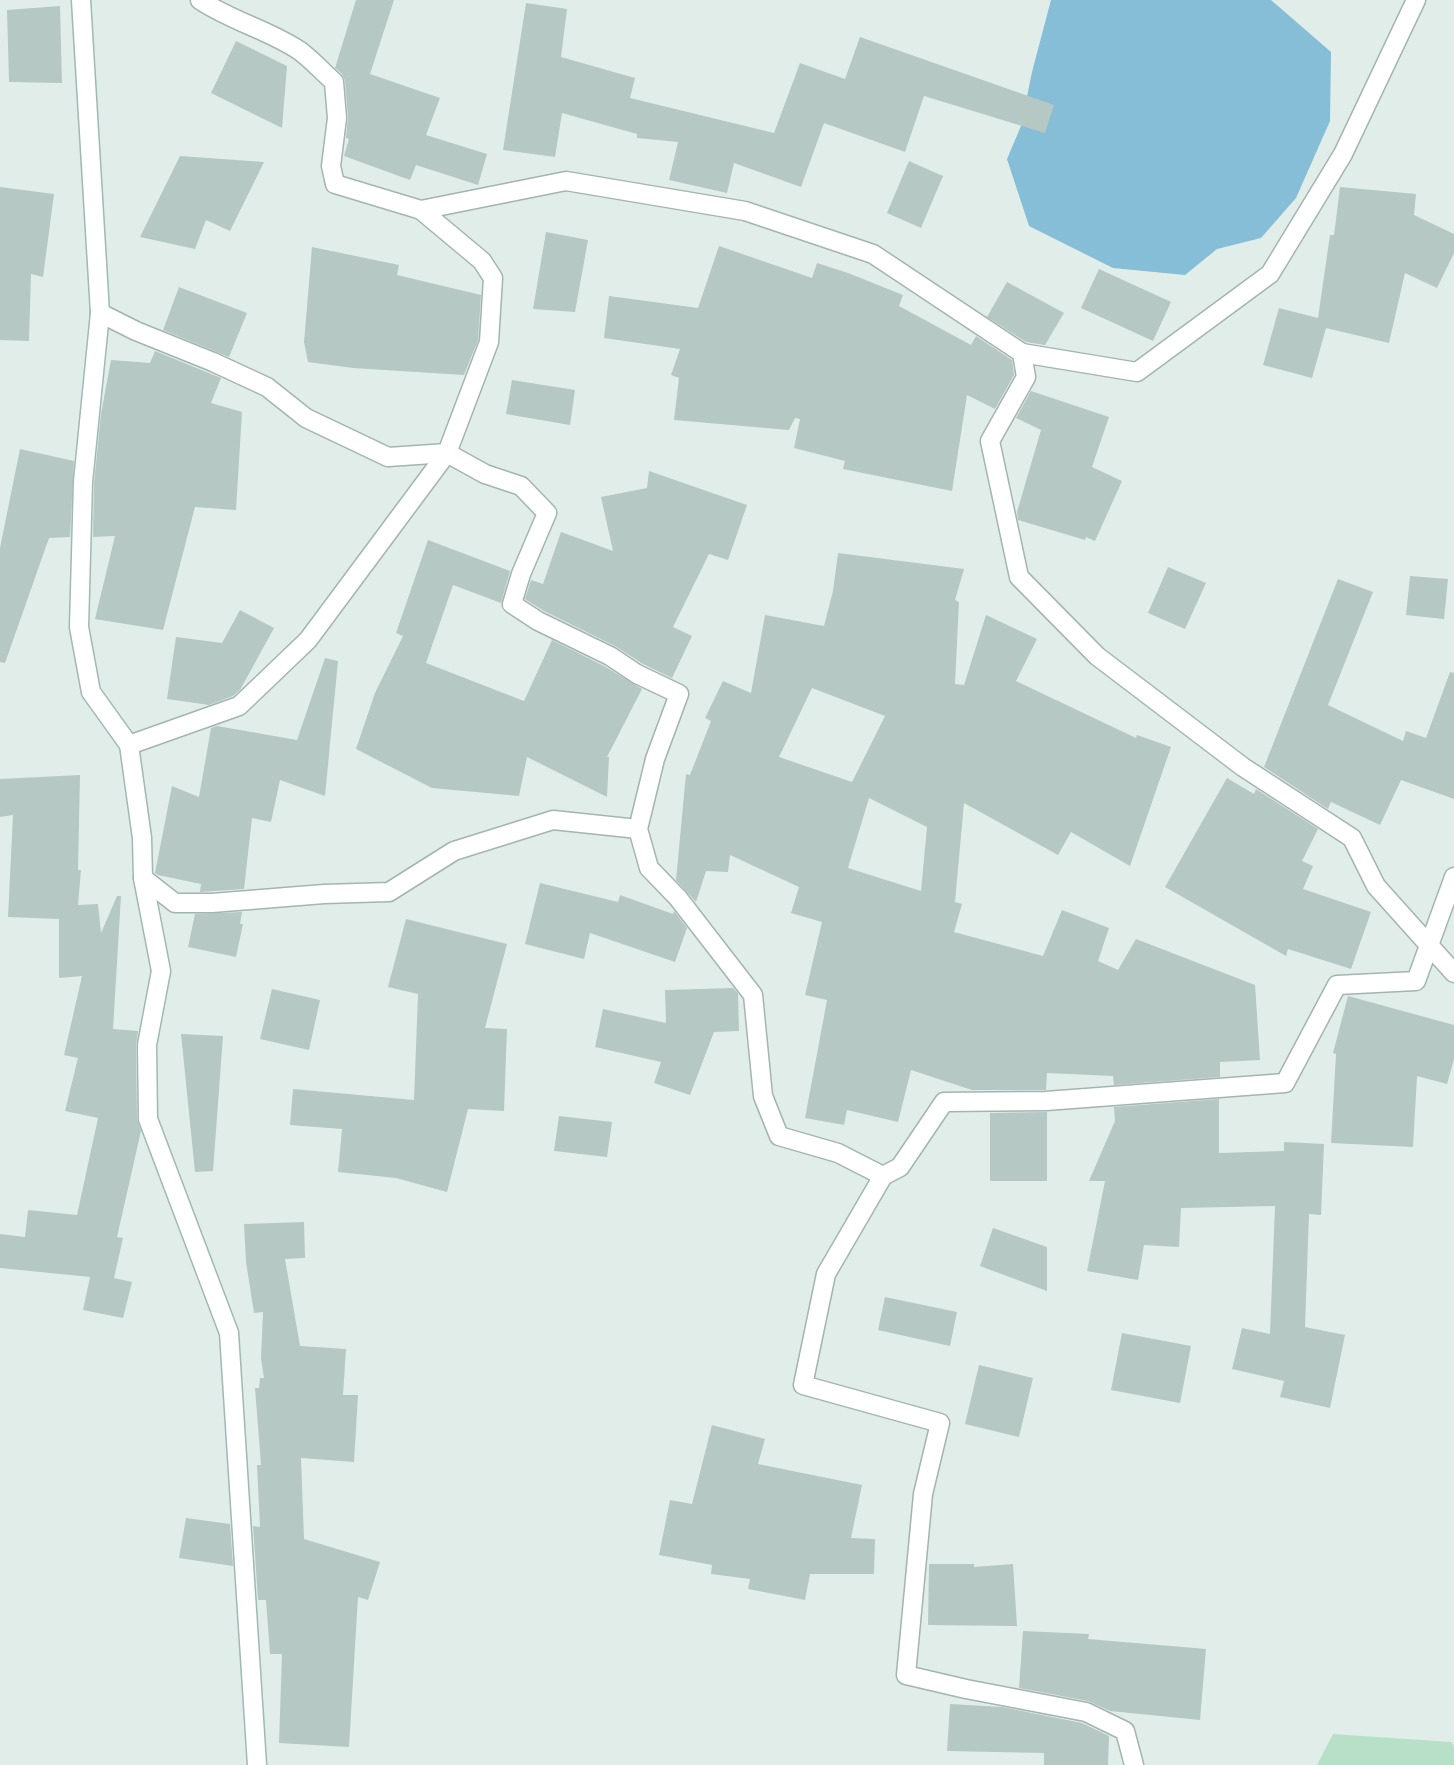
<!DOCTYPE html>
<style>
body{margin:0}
canvas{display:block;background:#e1ede9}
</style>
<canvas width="1454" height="1765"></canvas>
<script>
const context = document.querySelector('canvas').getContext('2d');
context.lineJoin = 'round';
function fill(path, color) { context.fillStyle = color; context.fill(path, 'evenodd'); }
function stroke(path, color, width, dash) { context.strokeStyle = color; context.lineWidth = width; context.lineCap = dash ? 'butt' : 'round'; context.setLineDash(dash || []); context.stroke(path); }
fill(new Path2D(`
 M 1333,1734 L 1451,1742 L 1454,1746 L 1454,1765 L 1317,1765 Z`), '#b8e0c8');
fill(new Path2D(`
 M 1051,0 L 1271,0 L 1331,52 L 1330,121 L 1296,198 L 1261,238 L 1217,249 L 1185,275 L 1113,268 L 1029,226 L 1007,159 L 1021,126 L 1032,72 Z`), '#85bed6');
fill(new Path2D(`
 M 356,0 L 394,0 L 370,74 L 440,98 L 426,135 L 487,154 L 478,185 L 416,165 L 410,180 L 344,156 L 349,139 L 346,138 L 348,117 L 345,81 L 342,74 L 335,68 Z
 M 526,3 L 567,9 L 561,57 L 635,78 L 630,98 L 774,133 L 800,63 L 845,79 L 860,37 L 1054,105 L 1045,133 L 924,96 L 905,152 L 824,123 L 801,187 L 734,163 L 727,193 L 669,180 L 678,142 L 637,138 L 637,134 L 562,113 L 555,157 L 503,150 Z
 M 60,6 L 62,83 L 9,82 L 7,10 Z
 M 236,41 L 287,66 L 282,128 L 211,93 Z
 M 180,156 L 264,162 L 230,231 L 206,220 L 195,249 L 140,237 Z
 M 909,161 L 943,176 L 921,228 L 887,213 Z
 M 0,187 L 54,194 L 43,277 L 31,274 L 29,341 L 0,340 Z
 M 1340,187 L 1416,194 L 1414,215 L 1454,234 L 1454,253 L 1437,288 L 1405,273 L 1389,343 L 1326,328 L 1312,378 L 1263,365 L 1279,308 L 1318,318 L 1330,235 L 1334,235 Z
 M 546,232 L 588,240 L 575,312 L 533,309 Z
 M 719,246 L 812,278 L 817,263 L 848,273 L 903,295 L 899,306 L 971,345 L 976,336 L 1012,360 L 1014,375 L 995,409 L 967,395 L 952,491 L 843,469 L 845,461 L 794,448 L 800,419 L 795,418 L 789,430 L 674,420 L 679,378 L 671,375 L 680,349 L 604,338 L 609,296 L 698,308 Z
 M 312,247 L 399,265 L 397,275 L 481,295 L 478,340 L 464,375 L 353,368 L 308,362 L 304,342 Z
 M 1099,269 L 1171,302 L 1153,341 L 1081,308 Z
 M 1007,282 L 1064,313 L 1045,345 L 1026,342 L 987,317 Z
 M 179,287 L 247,313 L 229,357 L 163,330 Z
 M 155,351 L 221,378 L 211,403 L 242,412 L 236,510 L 195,507 L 163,630 L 95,619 L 115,536 L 93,537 L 94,483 L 101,414 L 111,360 L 150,363 Z
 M 512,380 L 575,390 L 570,425 L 506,414 Z
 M 1031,391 L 1109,417 L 1092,467 L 1122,481 L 1095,541 L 1086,537 L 1085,540 L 1018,520 L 1017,512 L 1041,430 L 1016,418 Z
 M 20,449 L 74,461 L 70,537 L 49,538 L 5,663 L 0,662 L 0,548 Z
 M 649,471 L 747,505 L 728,560 L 709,554 L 673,627 L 692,636 L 672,678 L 643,664 L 615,646 L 544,611 L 525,599 L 531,580 L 543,584 L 561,532 L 613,551 L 601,497 L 647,488 Z
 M 428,540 L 510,571 L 501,603 L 453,585 L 426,663 L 524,701 L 552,640 L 604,666 L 642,689 L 607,757 L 609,757 L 607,797 L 527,757 L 519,796 L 432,788 L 356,749 L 375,693 L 403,636 L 396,633 Z
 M 838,553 L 964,569 L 955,600 L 959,602 L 955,684 L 964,685 L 986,615 L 1037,639 L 1016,681 L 1136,738 L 1137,735 L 1171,747 L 1130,866 L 1071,832 L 1058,855 L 964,803 L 955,902 L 962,904 L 954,932 L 1043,956 L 1062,910 L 1109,928 L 1098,961 L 1118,970 L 1136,939 L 1255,985 L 1260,1060 L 1220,1062 L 1220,1077 L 1114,1085 L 1113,1076 L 1047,1073 L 1046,1090 L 972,1090 L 911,1070 L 898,1122 L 847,1110 L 844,1125 L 805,1118 L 827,1000 L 805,995 L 822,922 L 791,913 L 799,887 L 730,855 L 728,872 L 706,871 L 696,902 L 676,880 L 686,774 L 690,775 L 711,721 L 705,718 L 723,681 L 751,693 L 765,615 L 824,626 L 833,591 ZM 812,688 L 885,716 L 852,782 L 779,757 ZM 869,798 L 927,827 L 921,891 L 848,868 Z
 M 1168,567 L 1206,583 L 1185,629 L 1148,613 Z
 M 1410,576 L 1448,579 L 1444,619 L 1406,615 Z
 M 1338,579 L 1373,592 L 1328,705 L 1403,741 L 1406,731 L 1426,738 L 1450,672 L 1454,673 L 1454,799 L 1401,780 L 1380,825 L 1331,802 L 1328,809 L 1264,767 Z
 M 240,610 L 274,628 L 240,690 L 233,696 L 209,705 L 167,699 L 176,637 L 222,643 Z
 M 325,658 L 338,661 L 325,796 L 280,780 L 271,822 L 252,818 L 244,889 L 200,892 L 201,884 L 158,875 L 155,873 L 172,786 L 199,797 L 211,728 L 217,726 L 297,740 Z
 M 80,775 L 78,870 L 81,870 L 78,905 L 98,904 L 101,933 L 117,896 L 121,896 L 113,1029 L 138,1031 L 136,1045 L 137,1119 L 141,1131 L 117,1237 L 123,1238 L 114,1278 L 132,1282 L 123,1318 L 83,1310 L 90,1277 L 0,1268 L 0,1234 L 25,1237 L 28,1210 L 77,1215 L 98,1118 L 65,1111 L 78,1058 L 64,1055 L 82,976 L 59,978 L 59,919 L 8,917 L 13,815 L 0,817 L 0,779 Z
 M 1227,778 L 1254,794 L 1256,789 L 1318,829 L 1302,861 L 1313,866 L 1303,889 L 1371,912 L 1351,969 L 1288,949 L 1286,956 L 1165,887 Z
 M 540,883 L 618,902 L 620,895 L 673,914 L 674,911 L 687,928 L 675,962 L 590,933 L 584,959 L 525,944 Z
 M 242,912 L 240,924 L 243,924 L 236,957 L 188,947 L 195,914 Z
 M 406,919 L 507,944 L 485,1028 L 507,1029 L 504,1111 L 468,1109 L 447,1192 L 396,1178 L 338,1172 L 342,1129 L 290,1125 L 293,1089 L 414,1100 L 418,994 L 388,987 Z
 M 733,988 L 738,993 L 739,1031 L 714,1032 L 690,1095 L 654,1083 L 661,1062 L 595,1047 L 603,1009 L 666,1023 L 665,990 Z
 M 272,989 L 320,1000 L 309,1050 L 260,1039 Z
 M 1348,996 L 1454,1025 L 1454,1059 L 1447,1084 L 1417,1076 L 1413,1147 L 1331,1143 L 1336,1054 L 1333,1053 Z
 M 181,1034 L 223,1036 L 213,1171 L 195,1172 Z
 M 1219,1099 L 1219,1153 L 1284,1151 L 1284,1142 L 1324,1144 L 1321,1215 L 1309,1214 L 1305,1327 L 1345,1335 L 1330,1408 L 1280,1397 L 1284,1381 L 1232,1369 L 1242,1328 L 1270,1334 L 1275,1206 L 1181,1208 L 1179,1247 L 1144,1245 L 1138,1280 L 1087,1271 L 1105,1181 L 1089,1181 L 1115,1121 L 1114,1107 Z
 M 1047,1112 L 1047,1181 L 990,1181 L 990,1113 Z
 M 559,1116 L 612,1122 L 607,1157 L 554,1151 Z
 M 304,1222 L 305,1258 L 285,1259 L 300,1346 L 346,1349 L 343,1395 L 358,1395 L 354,1462 L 301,1458 L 304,1539 L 380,1562 L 368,1600 L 358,1597 L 349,1747 L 279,1743 L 282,1654 L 270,1654 L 266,1600 L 258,1600 L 253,1526 L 260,1527 L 257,1465 L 261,1465 L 255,1388 L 259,1388 L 260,1378 L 264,1378 L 261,1358 L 263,1312 L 254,1313 L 246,1262 L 244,1224 Z
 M 993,1228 L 1047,1247 L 1047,1291 L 980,1266 Z
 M 885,1297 L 957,1312 L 950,1346 L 878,1330 Z
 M 1122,1333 L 1191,1346 L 1180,1403 L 1111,1390 Z
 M 979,1365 L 1033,1378 L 1019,1437 L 965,1424 Z
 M 712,1425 L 765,1439 L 758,1464 L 862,1485 L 851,1538 L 875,1539 L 874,1574 L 810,1574 L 805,1600 L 748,1589 L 750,1579 L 711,1574 L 712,1565 L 659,1555 L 670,1500 L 692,1504 Z
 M 186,1518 L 230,1524 L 233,1566 L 179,1558 Z
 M 929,1564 L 974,1564 L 974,1567 L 1013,1564 L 1017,1626 L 928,1625 Z
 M 1023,1631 L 1089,1634 L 1088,1639 L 1206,1649 L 1200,1720 L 1110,1711 L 1088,1701 L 1019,1688 Z
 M 950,1704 L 1002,1707 L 1082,1723 L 1109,1736 L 1108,1765 L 1044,1765 L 1044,1753 L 947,1751 Z`), '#b6c8c3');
const lane = new Path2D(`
 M 1022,353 L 1137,372 L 1270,274 L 1343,154 L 1416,0
 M 129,745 L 239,706 L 308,640 L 447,453 L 489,342 L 493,278 L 482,261 L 421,210
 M 143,878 L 175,903 L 212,903 L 324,894 L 389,892 L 454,851 L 553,820 L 638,829`);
const street = new Path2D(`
 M 200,0 C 231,21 269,30 300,51 C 312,60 323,72 334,82 L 337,118 L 331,166 L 335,184 L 421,210 L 566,181 L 745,211 L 873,254 L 1022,353 L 1026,377 L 990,441 L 1019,577 L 1097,656 L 1243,767 L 1352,838 L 1376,886 L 1454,973
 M 100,313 L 136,331 L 213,362 L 267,387 L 306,418 L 388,457 L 447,453 L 485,474 L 521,486 L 547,513 L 521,574 L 512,604 L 538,621 L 610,656 L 637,674 L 679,694 L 655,759 L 638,829 L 649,868 L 678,898 L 753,995 L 763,1096 L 779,1136 L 838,1153 L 883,1176 L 826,1274 L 803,1385 L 940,1423 L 923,1494 L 906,1675 L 966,1689 L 1086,1712 L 1125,1731 L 1134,1765
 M 883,1176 L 900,1167 L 944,1102 L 1046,1101 L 1285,1083 L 1337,985 L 1416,981 L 1454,877`);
const secondary = new Path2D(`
 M 81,0 L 100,313 L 83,482 L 79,627 L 91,692 L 129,745 L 142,838 L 143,878 L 161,971 L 147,1045 L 148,1119 L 229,1333 L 257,1765`);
stroke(lane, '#a3b5b1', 21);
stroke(street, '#a3b5b1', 21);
stroke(secondary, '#9fb9b4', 21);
stroke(lane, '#fff', 18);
stroke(street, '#fff', 18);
stroke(secondary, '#fff', 18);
</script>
